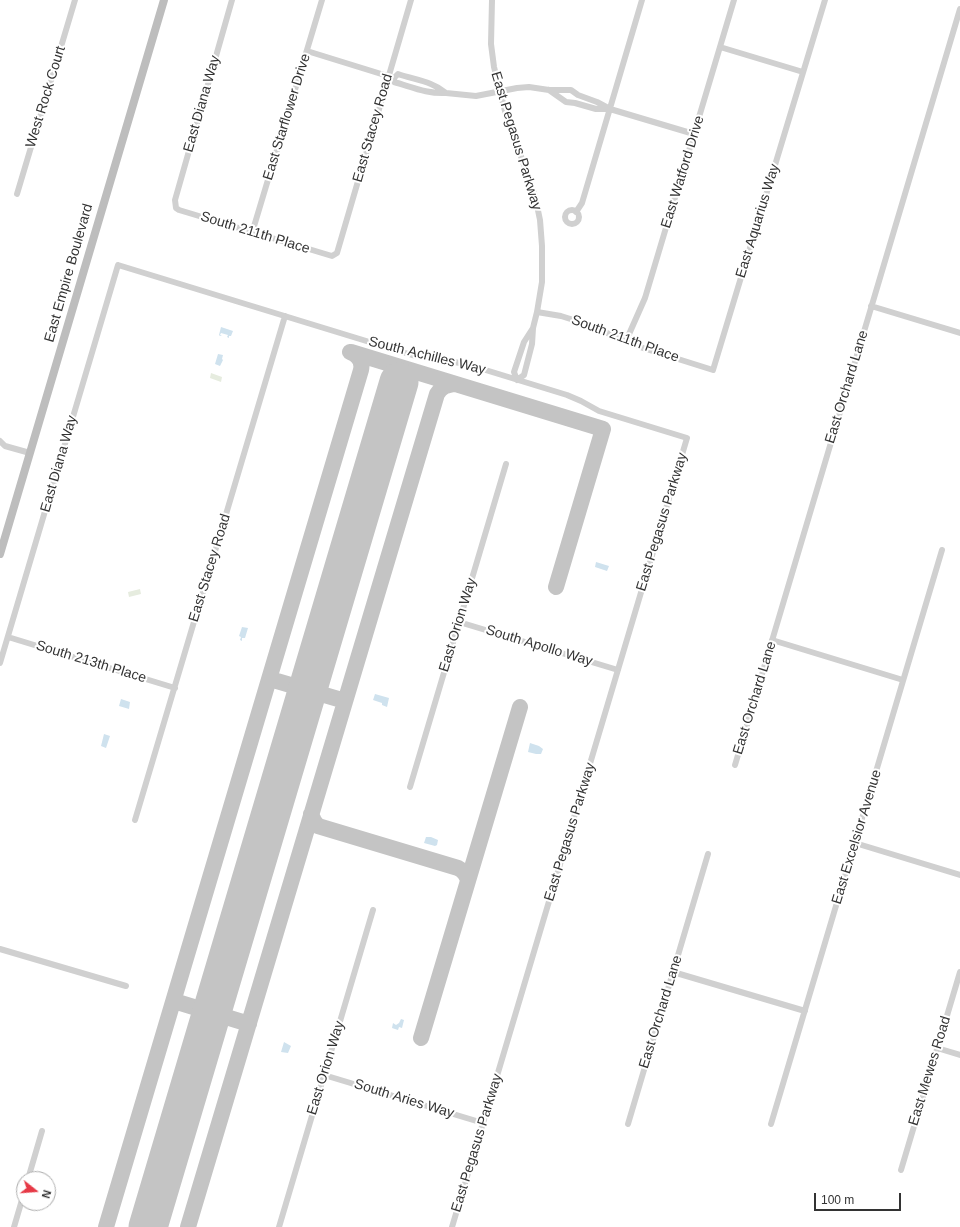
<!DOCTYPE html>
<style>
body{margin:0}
#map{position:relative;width:960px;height:1227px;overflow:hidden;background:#fff;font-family:Arial,sans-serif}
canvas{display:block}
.north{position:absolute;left:16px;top:1171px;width:40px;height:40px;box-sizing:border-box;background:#fff;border:1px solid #adadad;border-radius:50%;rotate:107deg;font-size:11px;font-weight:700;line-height:16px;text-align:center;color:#333}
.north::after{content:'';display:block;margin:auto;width:14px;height:18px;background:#e63946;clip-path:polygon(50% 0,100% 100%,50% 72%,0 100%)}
.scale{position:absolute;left:814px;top:1193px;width:87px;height:18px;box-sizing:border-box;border:2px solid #333;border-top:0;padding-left:5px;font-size:12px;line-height:14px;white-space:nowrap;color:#333;-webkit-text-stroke:3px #fff;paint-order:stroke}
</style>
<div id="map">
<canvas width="960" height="1227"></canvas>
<div class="north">N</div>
<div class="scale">100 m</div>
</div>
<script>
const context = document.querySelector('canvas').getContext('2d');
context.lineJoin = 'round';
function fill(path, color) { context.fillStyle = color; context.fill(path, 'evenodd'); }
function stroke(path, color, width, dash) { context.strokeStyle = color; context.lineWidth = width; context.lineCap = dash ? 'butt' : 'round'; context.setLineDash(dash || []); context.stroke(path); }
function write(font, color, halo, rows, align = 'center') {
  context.font = font + ' Arial,sans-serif'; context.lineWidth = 4; context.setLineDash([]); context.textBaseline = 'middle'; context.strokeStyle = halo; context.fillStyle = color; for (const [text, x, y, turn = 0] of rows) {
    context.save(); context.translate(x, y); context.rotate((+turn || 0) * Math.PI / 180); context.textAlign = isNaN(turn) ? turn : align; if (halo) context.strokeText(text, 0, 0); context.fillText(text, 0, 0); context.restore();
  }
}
fill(new Path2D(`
 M 211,373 L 222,377 L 221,382 L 210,378 Z
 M 140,589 L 141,594 L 129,597 L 128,592 Z`), '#e6ecdf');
fill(new Path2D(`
 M 221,327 L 233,331 L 231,336 L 229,336 L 229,338 L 227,337 L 228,335 L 221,333 L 220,335 L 222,336 L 220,336 L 219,335 Z
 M 218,354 L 223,355 L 222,359 L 223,360 L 220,366 L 215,364 Z
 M 596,562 L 609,566 L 607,571 L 595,567 Z
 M 242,627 L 248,628 L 245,638 L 242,638 L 242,641 L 240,640 L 241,637 L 239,636 Z
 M 375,694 L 389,698 L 387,707 L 382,705 L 382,703 L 373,700 Z
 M 121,699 L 130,702 L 129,709 L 119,706 Z
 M 104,734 L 110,736 L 106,748 L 101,746 Z
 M 530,743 L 539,746 L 543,749 L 541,754 L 536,754 L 528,752 Z
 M 426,837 L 431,837 L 438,840 L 437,845 L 435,846 L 424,843 Z
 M 401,1019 L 404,1020 L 402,1028 L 399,1027 L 398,1030 L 392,1028 L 393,1023 L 396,1025 L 399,1023 Z
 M 284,1042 L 291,1046 L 288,1053 L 281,1052 Z`), '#cfe2ee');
stroke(new Path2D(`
 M 351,352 L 603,429 L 556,587
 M 270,679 L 345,701
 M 311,814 L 314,821 L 318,826 L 458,868 C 464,871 467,875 468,881
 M 174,1001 L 249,1024
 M 421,1038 L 520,707
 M 106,1227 L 361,370 C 363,361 358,355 350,352
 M 188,1227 L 437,394 C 442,386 447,385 455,384`), '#c4c4c4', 16);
stroke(new Path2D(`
 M 148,1227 L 399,382`), '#c4c4c4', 39);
stroke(new Path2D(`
 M 232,0 L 175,200 L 176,208 L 179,210 L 332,256 L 337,253 L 411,0
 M 492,0 L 491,44 L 494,67 L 505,111 L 535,196 L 540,220 L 542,246 L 542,282 L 537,312 L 533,328 L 532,344 L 524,375 L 517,380 L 514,372 L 524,342 L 533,328
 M 720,47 L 803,72
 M 307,51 L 391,77
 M 398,74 C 415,80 432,81 446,93 C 427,94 412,87 394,82 L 394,78 Z
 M 549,90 L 566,102 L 575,103 L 596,109 L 608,109
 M 446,93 L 476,96 L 517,88 L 529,87 L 549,90 L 571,90 L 578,95 L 597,102 L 610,109 L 694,134
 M 17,194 L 75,0
 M565 217a7 7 0 1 1 14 0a7 7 0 1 1-14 0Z
 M 576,212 L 582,203 L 642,0
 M 252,233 L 322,0
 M 871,306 L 960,333
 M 537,312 L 561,316 L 583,323 L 643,348 L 713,370 L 825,0
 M 626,341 L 645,298 L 734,0
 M 0,441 L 5,446 L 30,453
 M 459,622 L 618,670
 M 8,637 L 175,688
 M 772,640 L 903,680
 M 0,663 L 118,265 L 412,355 L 466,364 L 567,395 L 581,401 L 599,411 L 687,438 L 452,1227
 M 735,765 L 960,9
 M 410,787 L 506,464
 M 135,820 L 285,316
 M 855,843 L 960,875
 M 0,949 L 126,986
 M 673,972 L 805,1011
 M 937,1048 L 960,1055
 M 324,1075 L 483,1123
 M 628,1124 L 708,854
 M 771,1124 L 942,550
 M 901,1170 L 960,972
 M 28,1179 L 42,1131
 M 14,1227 L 24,1193
 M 279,1227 L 373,910`), '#d0d0d0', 6);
stroke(new Path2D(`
 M 0,554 L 164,0`), '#bdbdbd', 8);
write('14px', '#333', '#fff', [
 ["West Rock Court",46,97,-73],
 ["East Diana Way",202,104,-74],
 ["East Starflower Drive",287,117,-73],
 ["East Stacey Road",373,128,-74],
 ["East Pegasus Parkway",516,141,73],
 ["East Watford Drive",683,172,-73],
 ["East Aquarius Way",758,221,-73],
 ["South 211th Place",255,233,17],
 ["East Empire Boulevard",69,273,-74],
 ["South 211th Place",625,339,20],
 ["South Achilles Way",427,356,14],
 ["East Orchard Lane",847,387,-73],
 ["East Diana Way",59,464,-74],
 ["East Pegasus Parkway",662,522,-73],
 ["East Stacey Road",210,568,-73],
 ["East Orion Way",458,625,-73],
 ["South Apollo Way",539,646,17],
 ["South 213th Place",91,662,17],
 ["East Orchard Lane",755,698,-73],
 ["East Pegasus Parkway",570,832,-73],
 ["East Excelsior Avenue",857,837,-73],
 ["East Orchard Lane",661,1012,-73],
 ["East Orion Way",326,1068,-73],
 ["East Mewes Road",930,1071,-73],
 ["South Aries Way",404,1099,17],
 ["East Pegasus Parkway",477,1143,-73]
]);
</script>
